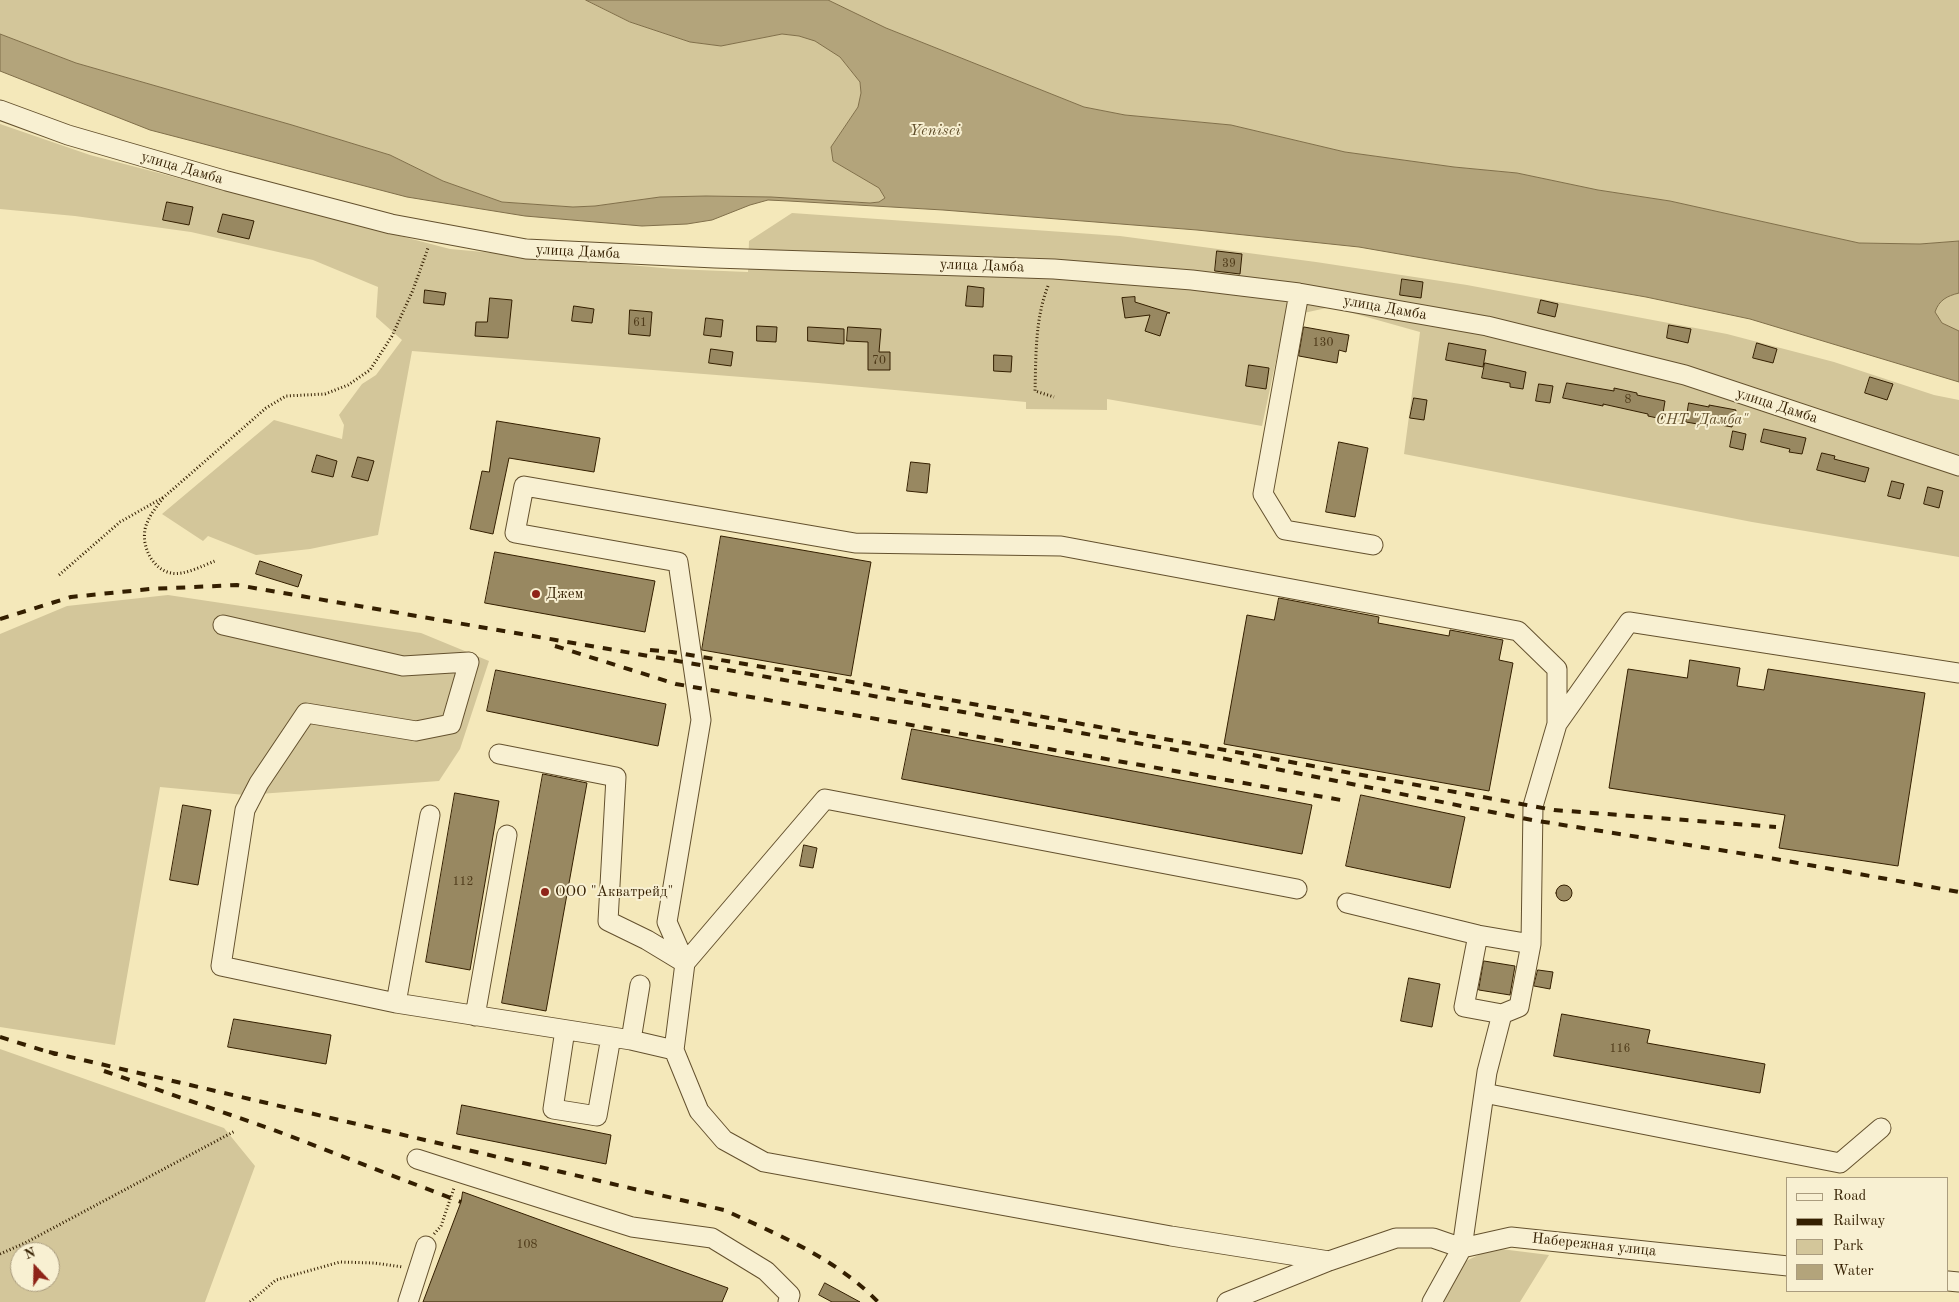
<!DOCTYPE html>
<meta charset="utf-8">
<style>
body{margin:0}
#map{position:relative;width:1959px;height:1302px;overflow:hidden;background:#f4e8ba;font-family:"Old Standard TT",serif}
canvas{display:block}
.legend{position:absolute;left:1786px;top:1177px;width:162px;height:115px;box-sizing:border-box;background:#f8f0d2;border:1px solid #aa9c7e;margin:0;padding:6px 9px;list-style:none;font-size:15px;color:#341f00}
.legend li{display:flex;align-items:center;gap:10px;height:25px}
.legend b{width:25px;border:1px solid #aa9c7e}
.north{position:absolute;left:10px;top:1242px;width:50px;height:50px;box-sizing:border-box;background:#f8f0d2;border:1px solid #aa9c7e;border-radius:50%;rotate:339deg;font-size:14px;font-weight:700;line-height:20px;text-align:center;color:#341f00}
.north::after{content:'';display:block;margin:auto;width:18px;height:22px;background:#8f2418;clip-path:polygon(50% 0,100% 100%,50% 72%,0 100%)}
</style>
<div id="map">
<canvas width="1959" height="1302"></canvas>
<ul class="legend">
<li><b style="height:6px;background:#f8f0d2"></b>Road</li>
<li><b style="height:6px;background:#341f00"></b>Railway</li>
<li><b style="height:14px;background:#d3c69a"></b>Park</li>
<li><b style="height:14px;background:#b3a47b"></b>Water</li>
</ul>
<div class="north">N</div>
</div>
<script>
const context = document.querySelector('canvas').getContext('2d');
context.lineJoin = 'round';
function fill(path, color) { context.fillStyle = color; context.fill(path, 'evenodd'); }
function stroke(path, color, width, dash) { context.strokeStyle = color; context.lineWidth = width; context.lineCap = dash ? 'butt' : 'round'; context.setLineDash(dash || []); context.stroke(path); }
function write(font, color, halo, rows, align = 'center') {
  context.font = font + ' "Old Standard TT",serif'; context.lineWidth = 4; context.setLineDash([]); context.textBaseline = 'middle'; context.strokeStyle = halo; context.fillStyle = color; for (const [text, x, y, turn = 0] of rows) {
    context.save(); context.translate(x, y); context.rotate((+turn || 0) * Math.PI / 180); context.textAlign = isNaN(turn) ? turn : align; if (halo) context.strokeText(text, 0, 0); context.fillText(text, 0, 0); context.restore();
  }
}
fill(new Path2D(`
 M 0,0 L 586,0 L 630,22 L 690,42 L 721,46 L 782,34 L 799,36 L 815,40 L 840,57 L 860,82 L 861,93 L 858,107 L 831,147 L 833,161 L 879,188 L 885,198 L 879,202 L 870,203 L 771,197 L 706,196 L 660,197 L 595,206 L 573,207 L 502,202 L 443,181 L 390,155 L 292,125 L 76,63 L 0,34 Z
 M 828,0 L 1959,0 L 1959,241 L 1920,244 L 1859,243 L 1670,201 L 1598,190 L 1517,173 L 1454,167 L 1345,152 L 1231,125 L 1125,115 L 1084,107 L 886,28 Z
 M 0,124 L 90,155 L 450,249 L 674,269 L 748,272 L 749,241 L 792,213 L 1120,236 L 1316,262 L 1467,285 L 1727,334 L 1834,362 L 1934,395 L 1959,400 L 1959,557 L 1752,522 L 1404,454 L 1420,332 L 1331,307 L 1290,316 L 1283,328 L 1262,426 L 1107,399 L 1107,410 L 1026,409 L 1026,402 L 818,383 L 412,351 L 378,535 L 310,549 L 256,555 L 208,536 L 203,541 L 162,514 L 274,420 L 342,439 L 344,425 L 339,415 L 362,384 L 376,375 L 402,340 L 376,317 L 378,287 L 313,260 L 191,232 L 75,216 L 0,209 Z
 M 1959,293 L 1959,331 L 1942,323 L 1935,312 C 1939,300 1947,296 1959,293 Z
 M 168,595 L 421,633 L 489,661 L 460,749 L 439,781 L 245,795 L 160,787 L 115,1045 L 0,1027 L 0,634 L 67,606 Z
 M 0,1049 L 224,1128 L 255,1166 L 205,1302 L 0,1302 ZM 20,1252 L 50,1252 L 50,1282 L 20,1282 Z
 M 1493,1248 L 1549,1255 L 1520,1302 L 1441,1302 L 1464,1262 Z`), '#d3c69a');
const water = new Path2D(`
 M 586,0 L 828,0 L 886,28 L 1084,107 L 1125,115 L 1231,125 L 1345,152 L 1454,167 L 1517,173 L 1598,190 L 1670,201 L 1859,243 L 1920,244 L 1959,241 L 1959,293 C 1947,296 1939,300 1935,312 L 1942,323 L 1959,331 L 1959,382 L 1750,319 L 1646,297 L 1359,247 L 1197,230 L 943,210 L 789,201 L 768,200 L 750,205 L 712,220 L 687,224 L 642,226 L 525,216 L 407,197 L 150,130 L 0,71 L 0,34 L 76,63 L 292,125 L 390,155 L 443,181 L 502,202 L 573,207 L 595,206 L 660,197 L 706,196 L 771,197 L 870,203 L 879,202 L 885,198 L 879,188 L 833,161 L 831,147 L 858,107 L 861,93 L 860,82 L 840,57 L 815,41 L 799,36 L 782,34 L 721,46 L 690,42 L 630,22 Z`);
fill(water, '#b3a47b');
stroke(water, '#806f4a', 1);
const building = new Path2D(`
 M 167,202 L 193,207 L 189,225 L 163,220 Z
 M 223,214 L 254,221 L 249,239 L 218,232 Z
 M 1217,251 L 1242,254 L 1240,274 L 1215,271 Z
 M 1402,279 L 1423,282 L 1421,298 L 1400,295 Z
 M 968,286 L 984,288 L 983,307 L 966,306 Z
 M 425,290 L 446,293 L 444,305 L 424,303 Z
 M 1135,297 L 1135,302 L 1170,313 L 1167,313 L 1160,336 L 1145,331 L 1150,315 L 1125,318 L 1122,298 Z
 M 490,298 L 512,300 L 508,338 L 475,336 L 476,322 L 487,322 Z
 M 1541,300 L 1558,304 L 1555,317 L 1538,313 Z
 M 574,306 L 594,309 L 592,323 L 572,321 Z
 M 630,310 L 652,312 L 650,336 L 629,334 Z
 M 706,318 L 723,320 L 721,337 L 704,335 Z
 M 1669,325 L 1691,329 L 1688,343 L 1667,338 Z
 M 757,326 L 777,327 L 776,342 L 757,341 Z
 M 808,327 L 844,329 L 844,344 L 808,341 Z
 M 848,327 L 881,329 L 879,352 L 890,352 L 890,370 L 868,370 L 868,342 L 847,341 Z
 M 1304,327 L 1349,335 L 1346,352 L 1339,350 L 1337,363 L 1299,356 Z
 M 1449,343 L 1486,350 L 1483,367 L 1446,360 Z
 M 1757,343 L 1777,349 L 1773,363 L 1753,358 Z
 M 711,349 L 733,352 L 731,366 L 709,363 Z
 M 994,355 L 1012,356 L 1011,372 L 994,371 Z
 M 1485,363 L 1526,372 L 1523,389 L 1510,387 L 1510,383 L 1482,378 Z
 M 1249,365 L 1269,368 L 1266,389 L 1246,386 Z
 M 1870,377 L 1893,384 L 1887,400 L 1865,393 Z
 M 1567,383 L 1614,391 L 1614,388 L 1637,393 L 1637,395 L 1665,401 L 1662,419 L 1648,416 L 1648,414 L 1603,404 L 1603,406 L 1563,398 Z
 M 1539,384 L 1553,386 L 1550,403 L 1536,401 Z
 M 1414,398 L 1427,400 L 1424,420 L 1410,418 Z
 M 1689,403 L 1709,407 L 1709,405 L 1736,410 L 1732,427 L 1704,422 L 1703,425 L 1686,422 Z
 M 497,421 L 600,438 L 594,472 L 509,458 L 493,534 L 470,529 L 482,471 L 489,472 Z
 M 1764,429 L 1806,438 L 1802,454 L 1789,452 L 1790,449 L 1761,442 Z
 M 1733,431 L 1746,434 L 1743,450 L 1730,447 Z
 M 1339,442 L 1368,448 L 1355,517 L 1326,512 Z
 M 1822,453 L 1835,456 L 1834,459 L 1869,468 L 1865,482 L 1817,470 Z
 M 317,455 L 337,461 L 333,477 L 312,472 Z
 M 358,457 L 374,461 L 368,481 L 352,477 Z
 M 911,462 L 930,464 L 927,493 L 907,491 Z
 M 1892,481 L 1904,484 L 1900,499 L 1888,496 Z
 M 1928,487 L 1943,491 L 1939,508 L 1924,504 Z
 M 721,536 L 871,562 L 851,676 L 702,650 Z
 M 495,552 L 655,581 L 645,632 L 485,603 Z
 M 260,561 L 302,575 L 298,587 L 256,574 Z
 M 1279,598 L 1379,617 L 1378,623 L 1449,636 L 1450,630 L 1503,640 L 1499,660 L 1513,663 L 1489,791 L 1224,744 L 1247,615 L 1274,620 Z
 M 1690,660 L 1740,668 L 1737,686 L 1764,690 L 1768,669 L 1925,693 L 1898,866 L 1779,848 L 1785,815 L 1609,788 L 1628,669 L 1687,678 Z
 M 496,670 L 666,704 L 658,746 L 487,711 Z
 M 912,729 L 1312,805 L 1302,854 L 902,779 Z
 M 543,774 L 587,783 L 546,1011 L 502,1003 Z
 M 455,793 L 499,801 L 470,970 L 426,962 Z
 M 1361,795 L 1465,817 L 1450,888 L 1346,866 Z
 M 183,805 L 211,810 L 198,885 L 170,880 Z
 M 804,845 L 817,848 L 813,868 L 800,866 Z
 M1556 893a8 8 0 1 1 16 0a8 8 0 1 1-16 0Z
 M 1484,961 L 1515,966 L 1510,995 L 1479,990 Z
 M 1538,970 L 1553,972 L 1550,989 L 1534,986 Z
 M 1409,978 L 1440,984 L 1432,1027 L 1401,1021 Z
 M 1562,1014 L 1650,1030 L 1647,1043 L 1765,1064 L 1760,1093 L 1554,1056 Z
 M 234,1019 L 331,1035 L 326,1064 L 228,1047 Z
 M 462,1105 L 611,1135 L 606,1164 L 457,1134 Z
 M 463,1192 L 728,1288 L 722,1302 L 423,1302 L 461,1202 Z
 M 825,1283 L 860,1302 L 832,1302 L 819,1295 Z`);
fill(building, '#988861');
stroke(building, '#341f00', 1);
const minor = new Path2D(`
 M 0,110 L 68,135 L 227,181 L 391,224 L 526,249 L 715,258 L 1054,269 L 1192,280 L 1299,293 L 1487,326 L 1685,375 L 1959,466
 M 1299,293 L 1263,494 L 1285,530 L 1373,545
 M 223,625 L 403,666 L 469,662 L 451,724 L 416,731 L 306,713 L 259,783 L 245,810 L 221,966 L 396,1003 L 631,1040 L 674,1050 L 699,1111 L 724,1140 L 764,1162 L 1171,1236 L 1329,1261
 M 499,754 L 616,777 L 608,921 L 647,940 L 685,963 L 825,799 L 1297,889
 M 1347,903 L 1478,935 L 1531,944
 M 396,1003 L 430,815
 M 1502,1014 L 1519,1007 L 1531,944 L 1533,806 L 1557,724 L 1629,622 L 1959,673
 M 475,1016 L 507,835
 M 565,1030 L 553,1109 L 597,1116 L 611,1037
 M 631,1040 L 640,985
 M 674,1050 L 685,963 L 667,922 L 701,720 L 678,562 L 515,533 L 524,486 L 855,543 L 1061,546 L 1518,631 L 1557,669 L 1557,724
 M 1484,1093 L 1840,1163 L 1881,1128
 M 417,1159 L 632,1227 L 712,1238 L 766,1271 L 790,1295 L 788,1302
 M 1948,1281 L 1959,1282
 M 408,1302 L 426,1246
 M 1227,1302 L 1329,1261 L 1396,1238 L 1433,1238 L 1462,1248 L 1487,1072 L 1502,1014 L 1464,1007 L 1478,935
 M 1432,1302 L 1462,1248 L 1511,1237 L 1788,1266`);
stroke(minor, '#64512e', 21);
stroke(new Path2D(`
 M 1048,286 C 1035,319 1036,356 1035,391 L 1054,397
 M 163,498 C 158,505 151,513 148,521 C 138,539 150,569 171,573 C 184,576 204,565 215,561
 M 59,575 L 120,522 L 164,497 L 266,408 L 286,396 L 325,394 L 348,385 L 370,370 L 392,336 L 413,290 L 428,248
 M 434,1234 L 441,1226 L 454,1188
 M 0,1254 L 25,1243 L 235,1131
 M 250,1302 L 276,1280 L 340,1262 L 374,1263 L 403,1267`), '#341f00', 3, [1, 2.5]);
stroke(minor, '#f8f0d2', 19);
stroke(new Path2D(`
 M 0,619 L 71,597 L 150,589 L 237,585 L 672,660 L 1221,758 L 1532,820 L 1770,858 L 1959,892
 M 555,646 L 676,684 L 1341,800
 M 650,650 L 672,652 L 830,678 L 1554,810 L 1776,827
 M 0,1037 L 55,1054
 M 49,1052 L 724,1210 C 777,1234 837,1259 878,1302
 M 104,1071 L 274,1130 L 461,1202`), '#341f00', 4, [9, 9]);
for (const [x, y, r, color] of [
 [536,594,5,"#8f2418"],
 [545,892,5,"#8f2418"]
]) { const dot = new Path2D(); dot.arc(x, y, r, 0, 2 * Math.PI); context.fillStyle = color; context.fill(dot); stroke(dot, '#f8f0d2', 2); }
write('12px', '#4d3918', null, [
 ["39",1229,264],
 ["61",640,323],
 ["130",1323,343],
 ["70",879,361],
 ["8",1628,400],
 ["112",463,882],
 ["116",1620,1049],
 ["108",527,1245]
]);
write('15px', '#341f00', '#f8f0d2', [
 ["улица Дамба",182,168,16],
 ["улица Дамба",578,252,3],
 ["улица Дамба",982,266,2],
 ["улица Дамба",1385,308,10],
 ["улица Дамба",1777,406,18],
 ["Набережная улица",1594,1245,6]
]);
write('italic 15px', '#64512e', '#f8f0d2', [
 ["СНТ \"Дамба\"",1702,420]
]);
write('15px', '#341f00', '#f8f0d2', [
 ["Джем",546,594],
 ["ООО \"Акватрейд\"",555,892]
], 'left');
write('italic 16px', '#604e2b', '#f8f0d2', [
 ["Yenisei",935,131]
]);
</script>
